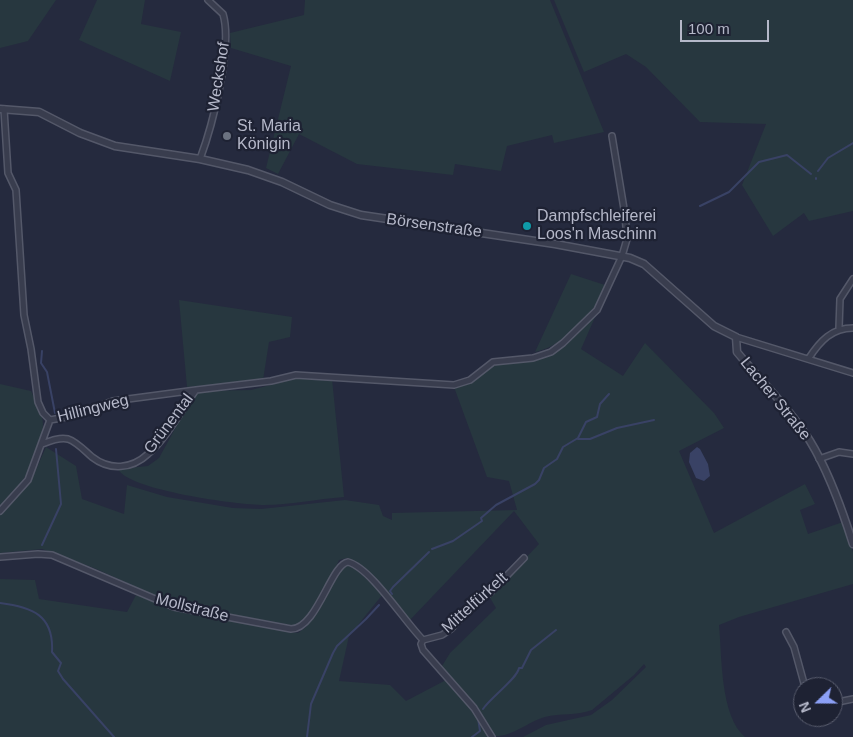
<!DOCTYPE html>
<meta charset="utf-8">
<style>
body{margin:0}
#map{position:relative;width:853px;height:737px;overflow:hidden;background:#252a3e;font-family:Helvetica,sans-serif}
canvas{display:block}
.north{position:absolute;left:793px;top:677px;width:50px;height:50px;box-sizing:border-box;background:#1e2233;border:1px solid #5a5e6f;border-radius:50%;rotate:248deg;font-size:14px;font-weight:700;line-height:20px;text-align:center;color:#b5b8c9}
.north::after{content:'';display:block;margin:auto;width:18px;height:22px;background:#8ca0f6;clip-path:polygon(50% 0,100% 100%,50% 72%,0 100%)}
.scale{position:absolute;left:680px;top:20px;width:89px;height:22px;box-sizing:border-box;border:2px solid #b5b8c9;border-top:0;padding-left:6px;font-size:15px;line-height:18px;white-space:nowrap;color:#b5b8c9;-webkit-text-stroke:4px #1e2233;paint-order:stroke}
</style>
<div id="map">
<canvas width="853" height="737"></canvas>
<div class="north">N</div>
<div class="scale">100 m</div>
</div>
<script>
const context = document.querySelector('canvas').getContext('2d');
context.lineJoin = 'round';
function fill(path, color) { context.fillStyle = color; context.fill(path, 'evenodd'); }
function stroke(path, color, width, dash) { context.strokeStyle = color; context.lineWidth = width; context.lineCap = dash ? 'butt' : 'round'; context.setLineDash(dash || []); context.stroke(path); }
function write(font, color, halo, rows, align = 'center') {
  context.font = font + ' Helvetica,sans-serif'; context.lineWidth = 4.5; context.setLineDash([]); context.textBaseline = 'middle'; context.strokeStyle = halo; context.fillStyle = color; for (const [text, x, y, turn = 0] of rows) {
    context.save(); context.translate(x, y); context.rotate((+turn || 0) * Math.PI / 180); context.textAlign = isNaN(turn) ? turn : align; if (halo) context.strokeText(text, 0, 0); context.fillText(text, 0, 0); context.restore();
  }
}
fill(new Path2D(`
 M 0,0 L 56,0 L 28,41 L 0,48 Z
 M 97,0 L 145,0 L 141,24 L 181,32 L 170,81 L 79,40 Z
 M 305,0 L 550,0 L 604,132 L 554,143 L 552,135 L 507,146 L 501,171 L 455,164 L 453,175 L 357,164 L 299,134 L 278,174 L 266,168 L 291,66 L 231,48 L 230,33 L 304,15 Z
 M 554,0 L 853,0 L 853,211 L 809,221 L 804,213 L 773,236 L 742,185 L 766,124 L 700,122 L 646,67 L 626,54 L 584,72 Z
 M 571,274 L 605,285 C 601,293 599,302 594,310 C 581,329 557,347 535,352 Z
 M 179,300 L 292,317 L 290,337 L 269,342 L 263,380 L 187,387 Z
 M 596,315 L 581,349 L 623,376 L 645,343 L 714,413 L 724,428 L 679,451 L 714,533 L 805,484 L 815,504 L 800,510 L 808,534 L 843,522 L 853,552 L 853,584 L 739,617 L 719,625 C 722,656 720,716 745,737 L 523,737 L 546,725 L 591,715 L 612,700 L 646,667 L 644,664 L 634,675 L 592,710 C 577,716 560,713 545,717 C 527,722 513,737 494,736 L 442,666 L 450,653 L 496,608 L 489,596 L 539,544 L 514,511 L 409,621 C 393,598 373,570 347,558 L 339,560 C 328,584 317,610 296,626 L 174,604 L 94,568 L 42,549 L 0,553 L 0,514 L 30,483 L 46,447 L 76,466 L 82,499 L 124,514 L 127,485 L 167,497 L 233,508 L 261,509 L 345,500 L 379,505 L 383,516 L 392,520 L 392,513 L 517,510 L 509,481 L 487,477 L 454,387 L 467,384 L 496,364 L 549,356 L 565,346 Z
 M 297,378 L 332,379 L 344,497 C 317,499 290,505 264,505 C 239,505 127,490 118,469 L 148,466 L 159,458 L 192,398 L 200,391 L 251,390 Z
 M 0,384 L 31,391 C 35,400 43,414 43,424 C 43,455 21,487 0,508 Z
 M 350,564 L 383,594 L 349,636 L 339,681 L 390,685 L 406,701 L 446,680 L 475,713 L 491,737 L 0,737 L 0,579 L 35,580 L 39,599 L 127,612 L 136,595 L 174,610 L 298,633 L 306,627 L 343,566 Z`), '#27373f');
fill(new Path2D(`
 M 697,447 L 700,449 L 708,464 L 710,476 L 704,481 L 696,478 L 689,462 L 690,453 Z`), '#394265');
stroke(new Path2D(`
 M 818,171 L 828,158 L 853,143
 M 816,179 L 816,178
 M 700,206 L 729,192 L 759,162 L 787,155 L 811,174
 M 42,351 L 41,363 L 47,372 L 55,413
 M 578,439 L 590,439 L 617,428 L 654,420
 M 42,545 L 61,504 L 56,449
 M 432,549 L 453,541 L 482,521 L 481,518 L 496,505 L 535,484 L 539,480 L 544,468 L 557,459 L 563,447 L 578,438 L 586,422 L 597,417 L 600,404 L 609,394
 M 392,594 L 390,591 L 393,587 L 429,552
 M 0,603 C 32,607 54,615 52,652 L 61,663 L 58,671 L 63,679 L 114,737
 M 483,709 C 491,697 517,679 519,668 L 522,668 L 531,650 L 556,630
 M 307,737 L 311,704 L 333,653 L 337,646 L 366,619 L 379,605
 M 472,737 L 480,731 L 478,718`), '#394265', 2);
const minor = new Path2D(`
 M 200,159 C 212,127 233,47 223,14 L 208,0
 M 839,328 L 840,299 L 853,279
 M 736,337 L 853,373
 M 809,358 C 820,341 832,328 853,328
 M 50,420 L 72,416 L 113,401 L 196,390
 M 42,444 C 50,441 59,437 68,439 C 77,442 85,451 92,457 C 110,471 132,469 148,454 C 166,439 182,409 196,390 L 271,381 L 296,375 L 454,385 L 470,380 L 493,362 L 533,358 L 551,352 L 563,343 L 597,310 L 622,256 L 627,239 L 625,215 L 612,136
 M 819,459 L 839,452 L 853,454
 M 0,511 L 28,480 L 50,420 L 43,413 L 38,402 L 31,349 L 24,315 L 16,190 L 8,173 L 4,109
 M 0,557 L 38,554 L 52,555 L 174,607 L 291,629 C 317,629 331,564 348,562 C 371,568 404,621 423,640
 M 786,632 L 794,647 L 805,687
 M 423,640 L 442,635 L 451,629 L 473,605 L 490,593 L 524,558
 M 423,640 L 421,644 L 423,650 L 474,708 L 492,737
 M 833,703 L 853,699`);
const tertiary = new Path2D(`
 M 0,109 L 39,112 L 80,133 L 115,146 L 200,159 L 248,170 L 282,182 L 330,205 L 361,215 L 555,244 L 630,258 L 644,264 L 714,326 L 736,337 L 737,352 C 761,381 790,409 810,441 C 829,472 842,509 853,544`);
stroke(minor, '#545869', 8);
stroke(tertiary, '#545869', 9);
stroke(minor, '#393d4e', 5);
stroke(tertiary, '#393d4e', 6);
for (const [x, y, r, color] of [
 [227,136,5,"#6b7280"],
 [527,226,5,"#0f9aa8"]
]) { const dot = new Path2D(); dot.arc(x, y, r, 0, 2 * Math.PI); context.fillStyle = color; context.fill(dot); stroke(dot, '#1e2233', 2); }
write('16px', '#b5b8c9', '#1e2233', [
 ["Weckshof",219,77,-81],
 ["Börsenstraße",434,226,8],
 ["Lacher Straße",775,399,51],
 ["Hillingweg",93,409,-14],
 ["Grünental",169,424,-53],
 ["Mittelfürkelt",475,603,-42],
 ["Mollstraße",192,608,14]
]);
write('16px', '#b5b8c9', '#1e2233', [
 ["St. Maria",237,127],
 ["Königin",237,145],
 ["Dampfschleiferei",537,217],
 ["Loos'n Maschinn",537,235]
], 'left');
</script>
